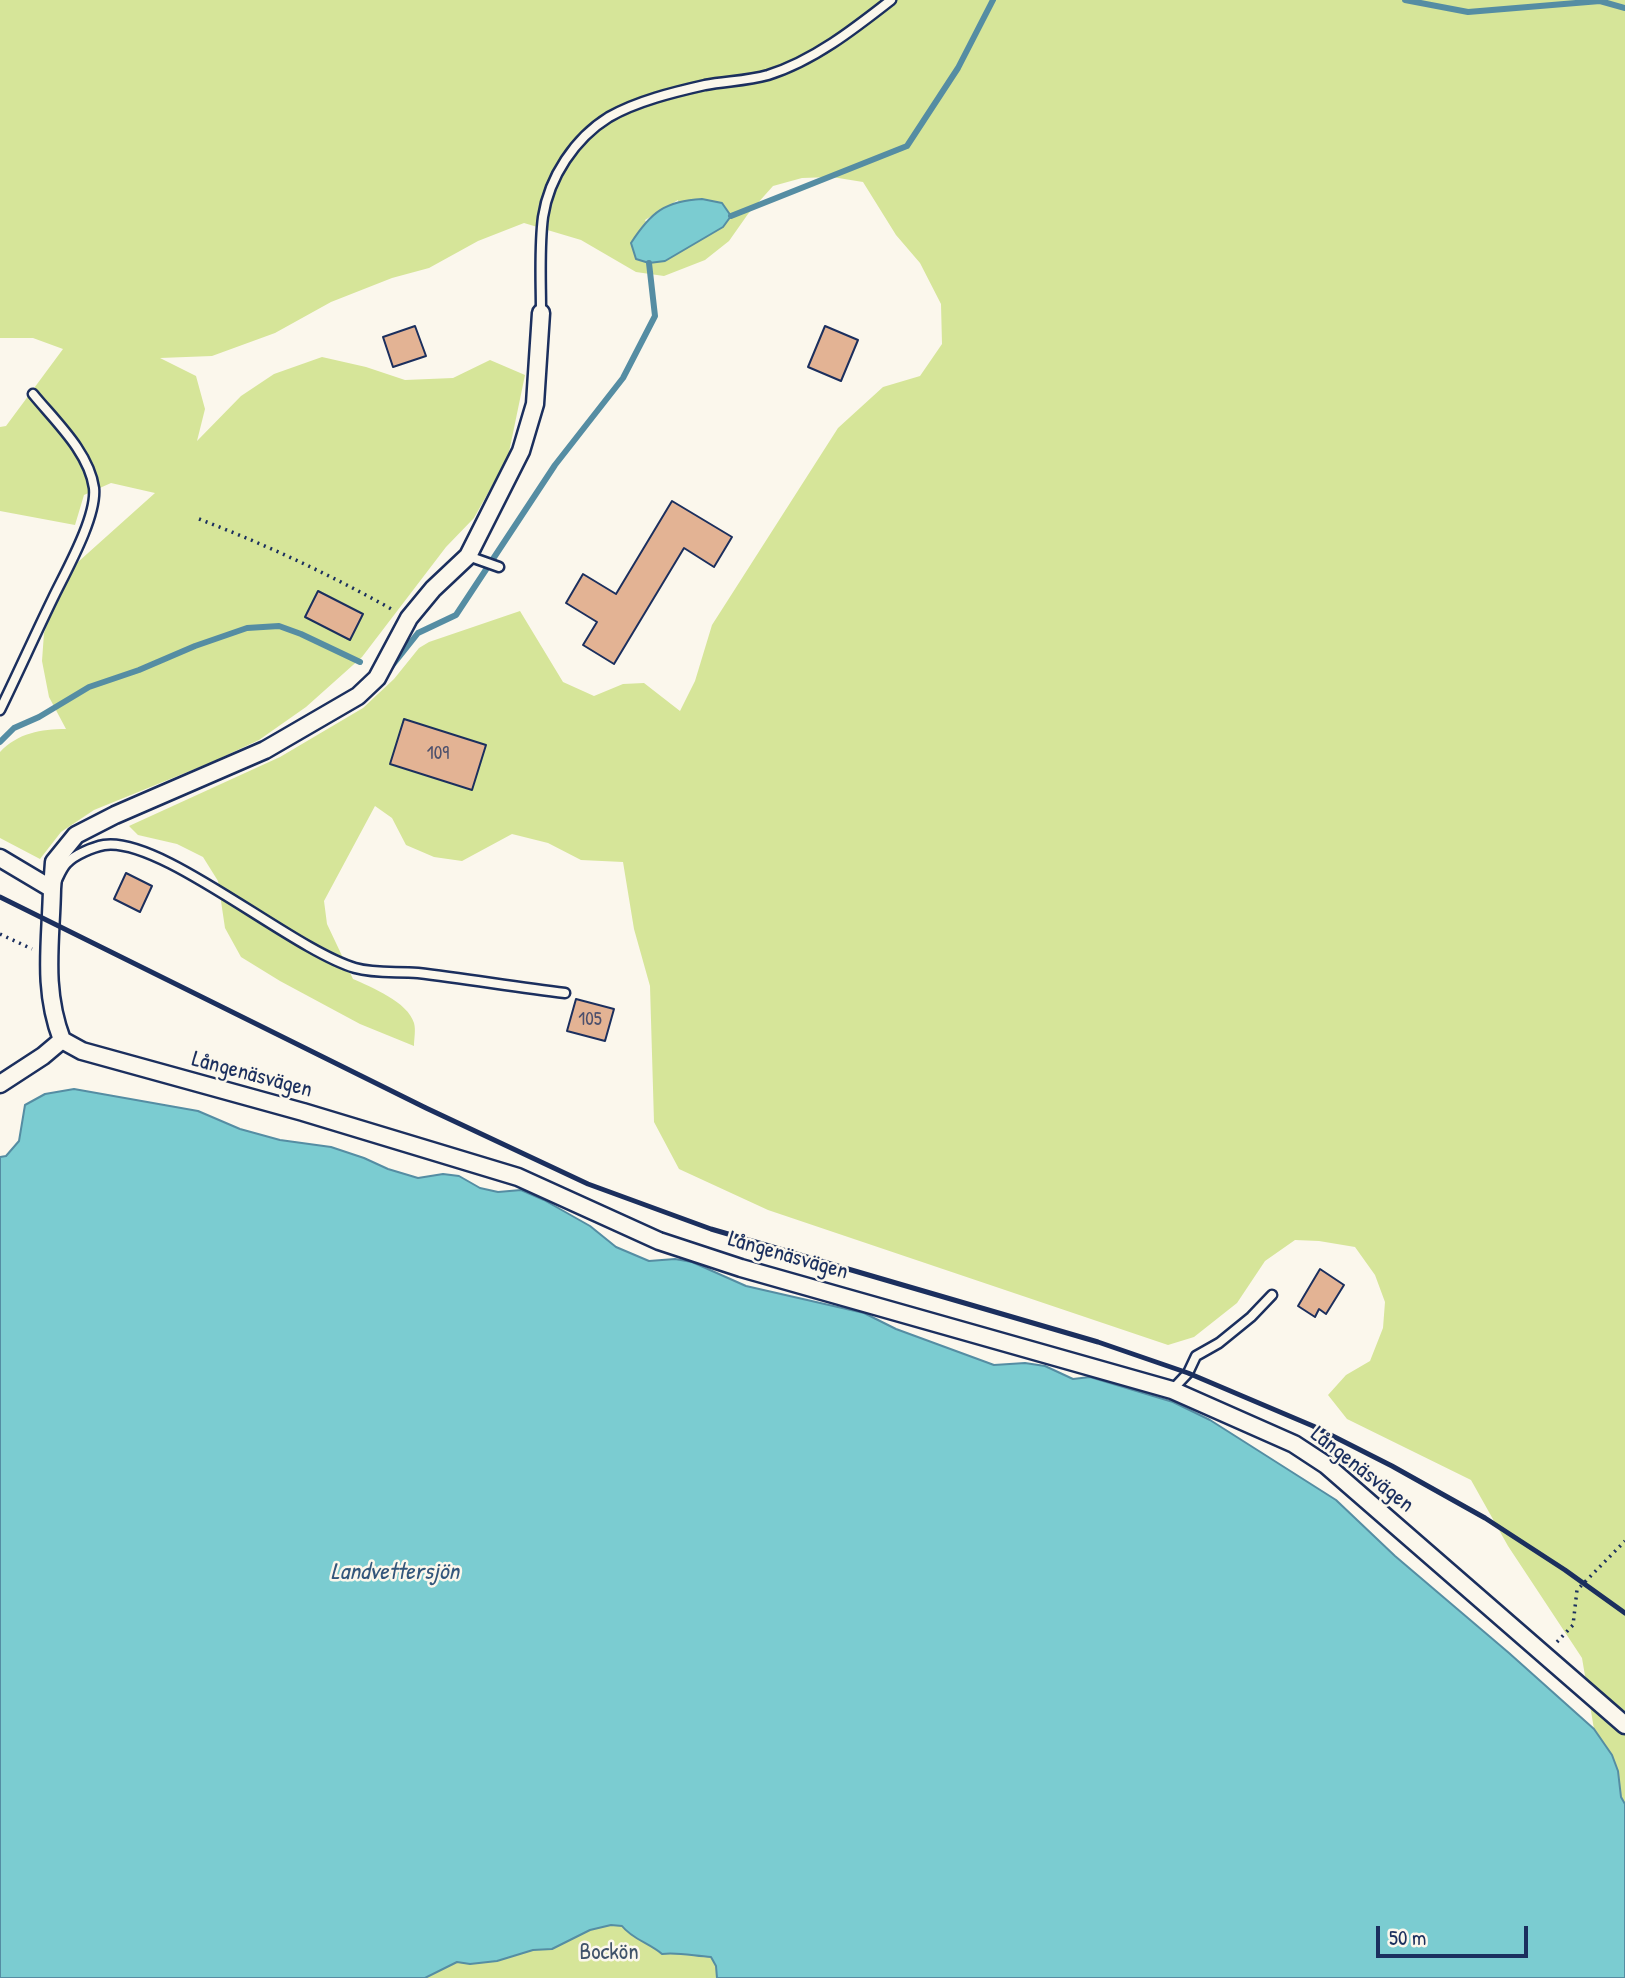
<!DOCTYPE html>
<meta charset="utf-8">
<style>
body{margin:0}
#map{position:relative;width:1625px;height:1978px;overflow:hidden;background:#fbf7ec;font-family:"Patrick Hand",sans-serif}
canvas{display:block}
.scale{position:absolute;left:1376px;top:1926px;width:152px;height:32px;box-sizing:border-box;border:4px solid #1b2f5e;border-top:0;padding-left:9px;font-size:21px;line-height:24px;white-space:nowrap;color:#1b2f5e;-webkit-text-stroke:5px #fbf7ec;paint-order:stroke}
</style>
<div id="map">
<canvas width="1625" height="1978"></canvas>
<div class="scale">50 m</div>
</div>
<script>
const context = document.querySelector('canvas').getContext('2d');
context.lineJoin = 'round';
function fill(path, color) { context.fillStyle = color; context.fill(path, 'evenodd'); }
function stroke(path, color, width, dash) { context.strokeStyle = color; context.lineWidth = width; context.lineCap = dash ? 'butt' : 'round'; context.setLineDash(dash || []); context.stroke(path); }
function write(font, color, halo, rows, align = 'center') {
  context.font = font + ' "Patrick Hand",sans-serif'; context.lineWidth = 5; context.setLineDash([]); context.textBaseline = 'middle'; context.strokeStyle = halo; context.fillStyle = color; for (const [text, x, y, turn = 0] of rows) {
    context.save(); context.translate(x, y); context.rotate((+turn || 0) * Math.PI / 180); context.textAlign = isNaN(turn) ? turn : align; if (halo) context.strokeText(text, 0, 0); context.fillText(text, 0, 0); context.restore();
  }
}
fill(new Path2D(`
 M 0,0 L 1625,0 L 1625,1804 L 1621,1797 L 1612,1755 L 1594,1729 L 1582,1658 L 1508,1546 L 1471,1480 L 1347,1419 L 1328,1395 L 1346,1375 L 1370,1361 L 1383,1328 L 1385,1302 L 1375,1275 L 1355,1247 L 1319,1241 L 1295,1240 L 1265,1261 L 1237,1303 L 1194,1337 L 1168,1345 L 768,1210 L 679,1169 L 654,1122 L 650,986 L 634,929 L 623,862 L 581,860 L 548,843 L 512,834 L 462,861 L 434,857 L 406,845 L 392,818 L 375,806 L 324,901 L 327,924 L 353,979 C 371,987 408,1002 414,1023 C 416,1030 414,1039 414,1046 L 360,1024 L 280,981 L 241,957 L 225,928 L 218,881 L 203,857 L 177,844 L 138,835 L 129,826 L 280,757 L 363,708 L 394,679 L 419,648 L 429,642 L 520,611 L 563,682 L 594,696 L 623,684 L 644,683 L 680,711 L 695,681 L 712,625 L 838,428 L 883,387 L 920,376 L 942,344 L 941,304 L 920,263 L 896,235 L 863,182 L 832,177 L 802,178 L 773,186 L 748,214 L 729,241 L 705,260 L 664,276 L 636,272 L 581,240 L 524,223 L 478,241 L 429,268 L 392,278 L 331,302 L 275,333 L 212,356 L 160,358 L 196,376 L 205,409 L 197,441 L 241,396 L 274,374 L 322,357 L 366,367 L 405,380 L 453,378 L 490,360 L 525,375 L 508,457 L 474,518 L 446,547 L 362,657 L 306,707 L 259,740 L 212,762 L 94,810 L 61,832 L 40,859 L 0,838 L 0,752 C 18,733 41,729 66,729 L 49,697 L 42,661 L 44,633 L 57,595 L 78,562 L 155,493 L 111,483 L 84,495 L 75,525 L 0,511 L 0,427 L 6,426 L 63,349 L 33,338 L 0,338 ZM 678,200 L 685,248 L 665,261 L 645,220 Z
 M 611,1925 L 622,1926 C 632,1939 649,1943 662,1954 C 678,1952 694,1956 711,1957 L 717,1966 L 717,1978 L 425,1978 L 457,1962 L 470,1964 L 497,1961 L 533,1950 L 552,1949 L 590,1930 Z`), '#d6e599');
const water = new Path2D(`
 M 702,199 L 722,203 L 731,216 L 723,227 L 665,261 L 649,263 L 636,259 L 631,243 C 651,212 665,201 702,199 Z
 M 74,1089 L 198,1111 L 240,1129 L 280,1140 L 331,1147 L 364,1158 L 388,1169 L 418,1178 L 443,1174 L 459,1176 L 480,1188 L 498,1192 L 521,1190 L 544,1200 L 590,1226 L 616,1247 L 649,1261 L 675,1259 L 692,1262 L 746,1286 L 864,1313 L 896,1329 L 994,1365 L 1025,1363 L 1045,1366 L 1073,1379 L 1090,1377 L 1173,1402 L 1210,1420 L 1336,1500 L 1395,1556 L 1509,1653 L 1594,1729 L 1612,1755 L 1618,1771 L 1621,1797 L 1625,1804 L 1625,1978 L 717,1978 L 716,1966 L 711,1957 C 694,1956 678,1952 662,1954 C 649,1943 632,1939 622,1926 L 611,1925 L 590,1930 L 552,1949 L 533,1950 L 497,1961 L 470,1964 L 457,1962 L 425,1978 L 0,1978 L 0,1157 L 6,1156 L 19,1141 L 25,1105 L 45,1094 Z`);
fill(water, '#7bccd1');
stroke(water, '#558da3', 2);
stroke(new Path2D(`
 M 1405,0 L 1468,12 L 1600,1 L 1625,8
 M 731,216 L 907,146 L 958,68 L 993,0
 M 387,672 L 418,633 L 456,615 L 555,465 L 623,378 L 655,316 L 649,263
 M 0,742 L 14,728 L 39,717 L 89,687 L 139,670 L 195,646 L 247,628 L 279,626 L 301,634 L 360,662`), '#558da3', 6);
const building = new Path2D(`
 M 415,326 L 426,356 L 393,367 L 383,337 Z
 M 825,326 L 858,340 L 841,381 L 808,367 Z
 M 672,501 L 732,537 L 714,567 L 684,548 L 614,664 L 583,645 L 597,622 L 566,603 L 583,574 L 616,594 Z
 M 318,591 L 363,614 L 350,640 L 305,617 Z
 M 404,719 L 486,745 L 472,790 L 390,764 Z
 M 126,873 L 152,886 L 140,912 L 114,899 Z
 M 576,999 L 614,1009 L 605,1041 L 567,1031 Z
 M 1320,1269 L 1344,1285 L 1326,1314 L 1319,1309 L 1315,1317 L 1298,1306 Z`);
fill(building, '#e3b394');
stroke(building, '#1b2f5e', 2);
const service = new Path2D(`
 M 541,313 C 541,281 539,248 543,217 C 549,177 575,138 609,117 C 637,101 674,92 705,85 C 726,81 747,81 768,75 C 813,61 854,29 891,0
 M 468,556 L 499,567
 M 0,710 C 18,673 35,635 53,598 C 66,571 97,517 94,488 C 89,452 55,421 33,394
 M 56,882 C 59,876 62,868 67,863 C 74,855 93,847 104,845 C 161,836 291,949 355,968 C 376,974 397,971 418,973 C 467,979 516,987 565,993
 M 1172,1390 L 1188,1373 L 1196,1356 L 1219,1343 L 1251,1317 L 1272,1295`);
const minor = new Path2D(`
 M 0,858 L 52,889 C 51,942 42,988 62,1040 L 82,1051 L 303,1112 L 518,1177 L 659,1241 L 741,1268 L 1172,1390 L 1294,1444 L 1326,1465 L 1625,1725
 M 52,889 L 54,862 L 76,835 L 115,815 L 265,750 L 358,696 L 377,678 L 409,618 L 433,589 L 468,556 L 521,451 L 535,404 L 541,313
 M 0,1084 L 43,1056 L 62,1040`);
stroke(service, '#1b2f5e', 13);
stroke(minor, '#1b2f5e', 21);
stroke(new Path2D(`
 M 199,519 C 267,545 331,575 395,611
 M 0,934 L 32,949
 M 1557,1642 L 1573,1625 L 1577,1590 L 1625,1541`), '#1b2f5e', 3.5, [2, 5]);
stroke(service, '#fbf7ec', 8);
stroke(minor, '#fbf7ec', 16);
stroke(new Path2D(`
 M 0,897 L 426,1108 L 588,1184 L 711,1229 L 1098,1342 L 1188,1373 L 1313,1426 L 1392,1466 L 1485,1518 L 1565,1570 L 1625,1613`), '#1b2f5e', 5);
write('19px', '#4d506c', null, [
 ["109",438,754],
 ["105",590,1020]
]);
write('23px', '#1b2f5e', '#fbf7ec', [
 ["Långenäsvägen",252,1075,15],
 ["Långenäsvägen",788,1256,16],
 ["Långenäsvägen",1362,1470,38]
]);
write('23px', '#40536a', '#fbf7ec', [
 ["Bockön",609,1953]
]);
write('italic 24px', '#33567b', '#fbf7ec', [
 ["Landvettersjön",395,1573]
]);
</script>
